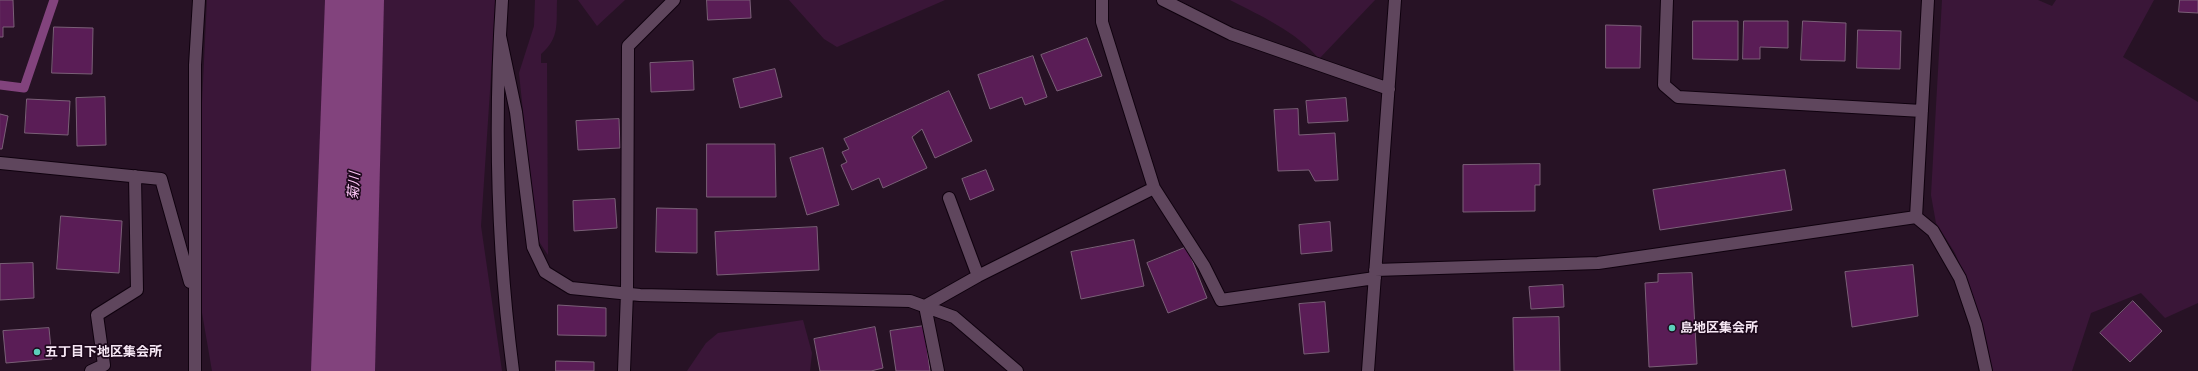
<!DOCTYPE html>
<meta charset="utf-8">
<style>
body{margin:0}
canvas{display:block;background:#271225}
</style>
<canvas width="2198" height="371"></canvas>
<script>
const context = document.querySelector('canvas').getContext('2d');
context.lineJoin = 'round';
function fill(path, color) { context.fillStyle = color; context.fill(path, 'evenodd'); }
function stroke(path, color, width, dash) { context.strokeStyle = color; context.lineWidth = width; context.lineCap = dash ? 'butt' : 'round'; context.setLineDash(dash || []); context.stroke(path); }
function write(font, color, halo, rows, align = 'center') {
  context.font = font + ' "Asap Condensed","Noto Sans JP",sans-serif'; context.lineWidth = 3.5; context.setLineDash([]); context.textBaseline = 'middle'; context.strokeStyle = halo; context.fillStyle = color; for (const [text, x, y, turn = 0] of rows) {
    context.save(); context.translate(x, y); context.rotate((+turn || 0) * Math.PI / 180); context.textAlign = isNaN(turn) ? turn : align; if (halo) context.strokeText(text, 0, 0); context.fillText(text, 0, 0); context.restore();
  }
}
fill(new Path2D(`
 M 207,0 L 496,0 L 481,226 L 502,371 L 212,371 L 194,266 Z
 M 535,0 L 557,0 C 556,23 560,38 541,54 L 541,63 L 547,63 L 548,255 L 536,237 L 519,73 L 534,26 Z
 M 578,0 L 625,0 L 597,26 Z
 M 789,0 L 945,0 L 837,47 L 824,39 Z
 M 1230,0 L 1375,0 L 1319,59 C 1297,32 1261,16 1230,0 Z
 M 1942,0 L 2038,0 L 2052,6 L 2056,0 L 2154,0 L 2123,57 L 2198,102 L 2198,303 L 2165,318 L 2141,293 L 2091,313 L 2072,371 L 1991,371 L 1974,299 L 1955,253 L 1936,223 L 1931,195 Z
 M 803,320 L 812,353 L 810,371 L 687,371 L 706,343 L 718,333 Z`), '#3a1638');
fill(new Path2D(`
 M 325,0 L 384,0 L 375,371 L 311,371 Z`), '#82437d');
stroke(new Path2D(`
 M 0,85 L 24,88 L 54,0`), '#82437d', 9);
const building = new Path2D(`
 M 0,0 L 13,0 L 14,27 L 3,27 L 3,37 L 0,37 Z
 M 707,0 L 750,0 L 751,18 L 708,20 Z
 M 2180,0 L 2198,0 L 2198,13 L 2179,12 Z
 M 1693,21 L 1738,21 L 1738,60 L 1693,59 Z
 M 1744,21 L 1788,21 L 1788,48 L 1760,47 L 1760,59 L 1743,59 Z
 M 1803,21 L 1846,23 L 1845,61 L 1801,60 Z
 M 1606,25 L 1641,26 L 1640,68 L 1606,68 Z
 M 54,27 L 93,28 L 92,74 L 52,73 Z
 M 1858,30 L 1901,31 L 1900,69 L 1857,68 Z
 M 1087,38 L 1102,76 L 1057,91 L 1041,55 Z
 M 1033,56 L 1047,97 L 1025,105 L 1022,97 L 990,109 L 978,75 Z
 M 693,61 L 694,90 L 651,92 L 650,63 Z
 M 775,69 L 782,97 L 740,108 L 733,79 Z
 M 949,91 L 972,141 L 935,158 L 922,129 L 912,137 L 927,168 L 883,188 L 879,178 L 852,190 L 841,165 L 847,162 L 842,152 L 849,149 L 844,139 Z
 M 105,97 L 106,145 L 77,146 L 76,98 Z
 M 1346,98 L 1348,121 L 1308,123 L 1306,101 Z
 M 27,99 L 70,101 L 68,135 L 25,133 Z
 M 1298,109 L 1299,135 L 1335,133 L 1338,180 L 1315,181 L 1309,170 L 1278,171 L 1274,110 Z
 M 0,114 L 8,116 L 2,149 L 0,149 Z
 M 619,119 L 620,148 L 578,150 L 576,121 Z
 M 707,144 L 775,144 L 776,197 L 707,197 Z
 M 823,148 L 839,205 L 807,215 L 790,158 Z
 M 1540,164 L 1540,185 L 1535,185 L 1535,211 L 1463,212 L 1463,165 Z
 M 986,170 L 994,190 L 970,200 L 962,179 Z
 M 1785,170 L 1792,210 L 1660,230 L 1653,190 Z
 M 615,199 L 617,228 L 574,231 L 573,201 Z
 M 657,208 L 697,209 L 697,253 L 656,252 Z
 M 61,216 L 122,221 L 119,273 L 57,269 Z
 M 1330,222 L 1332,251 L 1301,254 L 1299,225 Z
 M 817,227 L 819,270 L 717,275 L 715,232 Z
 M 1134,240 L 1144,286 L 1081,299 L 1071,252 Z
 M 1187,247 L 1207,298 L 1168,313 L 1147,263 Z
 M 33,263 L 34,298 L 0,300 L 0,264 Z
 M 1913,265 L 1918,316 L 1852,327 L 1845,272 Z
 M 1692,273 L 1697,364 L 1649,367 L 1645,283 L 1658,282 L 1658,274 Z
 M 1563,285 L 1564,307 L 1531,309 L 1529,287 Z
 M 2133,301 L 2162,331 L 2130,362 L 2100,333 Z
 M 1325,302 L 1329,352 L 1304,354 L 1299,304 Z
 M 558,305 L 606,308 L 606,336 L 558,335 Z
 M 1559,317 L 1560,371 L 1514,371 L 1513,318 Z
 M 924,326 L 930,371 L 896,371 L 890,331 Z
 M 875,327 L 883,368 L 871,371 L 820,371 L 814,339 Z
 M 49,328 L 52,359 L 6,363 L 3,331 Z
 M 556,361 L 594,362 L 594,371 L 556,371 Z`);
fill(building, '#5a1d56');
stroke(building, '#7a5f77', 1);
const minor = new Path2D(`
 M 502,0 C 494,123 497,248 513,371
 M 1102,0 L 1102,22 L 1154,188
 M 1163,0 L 1231,34 L 1389,89
 M 1667,0 L 1664,85 L 1678,97 L 1922,111
 M 500,36 L 516,112 L 533,247 L 545,272 L 571,288 L 640,295 L 910,301 L 954,317 L 1017,371
 M 0,163 L 161,179 L 190,282
 M 949,198 L 978,276 L 1154,188 L 1204,266 L 1221,300 L 1375,278
 M 1916,217 L 1933,231 L 1960,278 L 1976,325 L 1986,371
 M 1375,270 L 1598,263 L 1916,217 L 1928,0
 M 91,371 L 104,365 L 97,315 L 137,290 L 135,176
 M 195,371 L 195,65 L 199,0
 M 624,371 L 627,293 L 628,46 L 674,0
 M 938,371 L 925,306 L 978,276
 M 1368,371 L 1395,0`);
stroke(minor, '#0f010e', 14);
stroke(minor, '#5f465d', 12);
for (const [x, y, r, color] of [
 [1672,328,4,"#5cceba"],
 [37,352,4,"#5cceba"]
]) { const dot = new Path2D(); dot.arc(x, y, r, 0, 2 * Math.PI); context.fillStyle = color; context.fill(dot); stroke(dot, '#1d091c', 1.5); }
write('bold 13px', '#f6e7f4', '#1d091c', [
 ["島地区集会所",1680,328],
 ["五丁目下地区集会所",45,352]
], 'left');
write('italic 14px', '#fec7f8', '#1d091c', [
 ["菊川",354,186,-86]
]);
</script>
